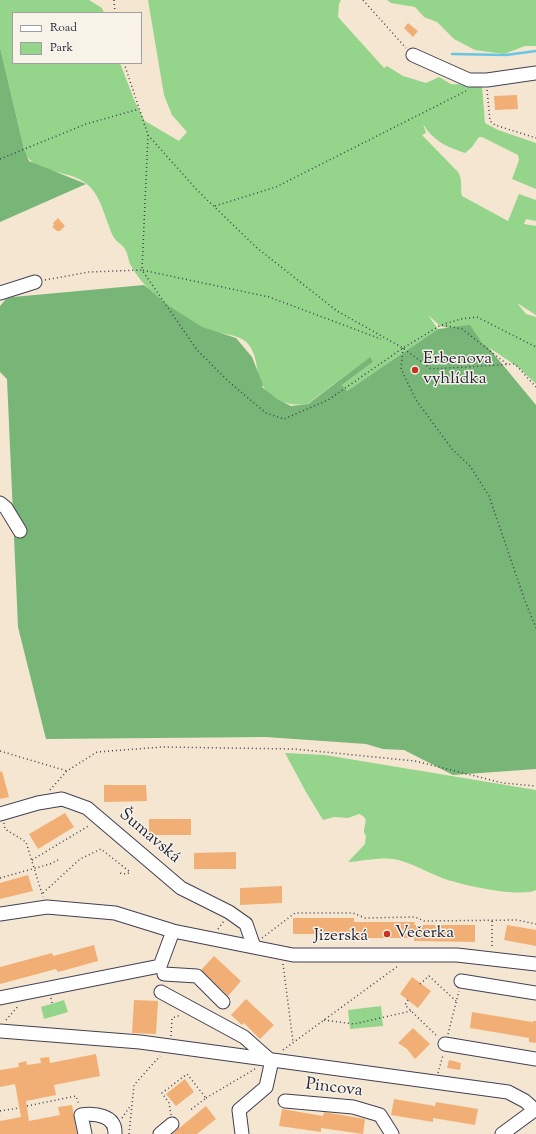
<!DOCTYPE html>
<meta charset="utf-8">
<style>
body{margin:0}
#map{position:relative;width:536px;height:1134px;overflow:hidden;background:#f5e6d1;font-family:"Sorts Mill Goudy",serif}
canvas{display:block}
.legend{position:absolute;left:12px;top:12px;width:130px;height:52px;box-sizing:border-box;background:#f7f3e8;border:1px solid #a29fa3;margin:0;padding:5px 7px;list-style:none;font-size:12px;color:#22223b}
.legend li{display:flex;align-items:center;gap:8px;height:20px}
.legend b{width:20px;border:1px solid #a29fa3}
</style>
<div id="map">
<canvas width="536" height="1134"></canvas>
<ul class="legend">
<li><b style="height:5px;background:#fff"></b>Road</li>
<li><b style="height:11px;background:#94d48b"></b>Park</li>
</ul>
</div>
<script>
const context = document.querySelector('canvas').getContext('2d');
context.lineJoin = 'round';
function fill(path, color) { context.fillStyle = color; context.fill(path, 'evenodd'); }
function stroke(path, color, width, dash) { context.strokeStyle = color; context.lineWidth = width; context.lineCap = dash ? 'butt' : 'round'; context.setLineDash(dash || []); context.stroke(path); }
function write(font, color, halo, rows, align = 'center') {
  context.font = font + ' "Sorts Mill Goudy",serif'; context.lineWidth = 3; context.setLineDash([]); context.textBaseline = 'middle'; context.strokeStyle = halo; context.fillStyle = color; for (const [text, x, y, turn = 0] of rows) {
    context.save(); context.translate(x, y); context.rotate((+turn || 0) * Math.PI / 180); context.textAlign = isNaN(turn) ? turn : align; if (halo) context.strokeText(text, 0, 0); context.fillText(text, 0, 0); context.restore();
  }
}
fill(new Path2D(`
 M 0,0 L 89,0 L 102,8 L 104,13 L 13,13 L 13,63 L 120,63 L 135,102 L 145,121 L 179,141 L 187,132 L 172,115 L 164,95 L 148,0 L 341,0 L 339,4 L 338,17 L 384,68 L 387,66 L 403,76 L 426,83 L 439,77 C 453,84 447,86 465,83 L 459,85 L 482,86 L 485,123 L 498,130 L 536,143 L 536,189 L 512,179 L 519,160 L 518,155 L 482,137 L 479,137 L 472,147 L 465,153 C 447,147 433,141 423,124 L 426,133 L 422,135 L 458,172 C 463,180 460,187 462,196 L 508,221 L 519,194 L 536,200 L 536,221 L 526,219 L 524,224 L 536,226 L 536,315 L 517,303 L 526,314 L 536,317 L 536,384 L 518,367 L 482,343 L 475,334 L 440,326 L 428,315 L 438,329 L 347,391 L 342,385 L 373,362 L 369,358 L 307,404 C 288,407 265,399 259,377 C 256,365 256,350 245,341 C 236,334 221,334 210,331 C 189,324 160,303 146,286 C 140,280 134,271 130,264 C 128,259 128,254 125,249 C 122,244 116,242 113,236 C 105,219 102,198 88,185 C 71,169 36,175 25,153 L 0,47 Z
 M 387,0 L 536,0 L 536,46 L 525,46 L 504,54 L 475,50 L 454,39 L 437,22 L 424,17 L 415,7 L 391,3 Z
 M 285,753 L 325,755 L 536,790 L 536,890 C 519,898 461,885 442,878 C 427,872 410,862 394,859 C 381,857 361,861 348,862 L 365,844 L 366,836 L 364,832 C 364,824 370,818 359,814 L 348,818 L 334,817 L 323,820 L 306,792 Z
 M 64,1000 L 68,1012 L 44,1019 L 41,1007 Z
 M 381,1006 L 383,1026 L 350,1029 L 348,1010 Z`), '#94d48b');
fill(new Path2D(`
 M 0,47 L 24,149 L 29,161 L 86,184 L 0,222 Z
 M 144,285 L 169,306 L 202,327 L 236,338 L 252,357 L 263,385 L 262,387 L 277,399 L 291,406 L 308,404 L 370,357 L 373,362 L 342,385 L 347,391 L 438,329 L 470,325 L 482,343 L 488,347 L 536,405 L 536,769 L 453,775 L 404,750 L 383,749 L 366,744 L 266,737 L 46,739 L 18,627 L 7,379 L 0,372 L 0,306 L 6,299 L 13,297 Z`), '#77b677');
stroke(new Path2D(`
 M 452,54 L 506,55 L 536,51`), '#68c5e6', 2.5);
fill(new Path2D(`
 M 408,23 L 418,31 L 413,37 L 404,28 Z
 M 517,95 L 518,109 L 495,110 L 494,96 Z
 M 58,218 L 65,226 L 60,231 L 57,231 L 52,227 L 54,225 L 53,223 Z
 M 2,771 L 9,797 L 0,799 L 0,772 Z
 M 104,785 L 146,785 L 147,801 L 104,802 Z
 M 65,813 L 74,827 L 38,849 L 29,834 Z
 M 149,819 L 191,819 L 191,835 L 149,835 Z
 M 236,852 L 236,869 L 194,869 L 194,853 Z
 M 28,875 L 33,891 L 0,899 L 0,883 Z
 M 282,886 L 282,903 L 240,905 L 240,888 Z
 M 293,918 L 354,918 L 354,922 L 415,922 L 414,925 L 475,925 L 475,942 L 414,941 L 414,938 L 354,938 L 354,934 L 293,934 Z
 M 507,925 L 536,930 L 536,946 L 504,940 Z
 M 94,945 L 98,961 L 58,972 L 56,969 L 0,984 L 0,967 L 52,953 L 53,956 Z
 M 214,956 L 241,981 L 228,996 L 201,970 Z
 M 412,977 L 431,991 L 418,1008 L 400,994 Z
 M 246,999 L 274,1025 L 260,1039 L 244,1023 L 242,1025 L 231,1015 Z
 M 134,1000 L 158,1001 L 156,1034 L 132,1033 Z
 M 472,1012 L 532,1022 L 531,1026 L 533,1021 L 536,1021 L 536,1043 L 529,1042 L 529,1038 L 470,1028 Z
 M 413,1028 L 430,1044 L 415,1059 L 407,1049 L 398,1043 Z
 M 96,1054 L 100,1076 L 54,1085 L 56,1095 L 26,1101 L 29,1121 L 60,1115 L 58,1107 L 72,1105 L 77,1134 L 0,1134 L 0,1121 L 21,1117 L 15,1084 L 0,1087 L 0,1070 L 19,1067 L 18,1063 L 26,1061 L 27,1065 L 41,1063 L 40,1058 L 49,1057 L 50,1063 Z
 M 449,1060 L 461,1063 L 460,1070 L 447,1068 Z
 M 185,1079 L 194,1092 L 176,1106 L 166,1094 Z
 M 394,1099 L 435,1106 L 436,1102 L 478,1109 L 475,1125 L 433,1118 L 433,1122 L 391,1115 Z
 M 206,1106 L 216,1119 L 197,1134 L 172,1134 Z
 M 282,1109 L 323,1116 L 324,1112 L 365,1119 L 363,1134 L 321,1128 L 321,1132 L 279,1126 Z`), '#f2af75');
const minor = new Path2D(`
 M 413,55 L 469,80 L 487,80 L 536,73
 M 0,293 L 35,282
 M 0,503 L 6,508 L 20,531
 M 0,814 L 38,803 L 62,799 L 87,808 L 181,888 L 229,912 L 246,924 L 254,947
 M 0,914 L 47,907 L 115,913 L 173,931 L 293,955 L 457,955 L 536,964
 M 164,974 L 197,976 L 223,1002
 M 461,981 L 536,993
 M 161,992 L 244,1037 L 270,1060
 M 0,998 L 160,966 L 173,931
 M 0,1031 L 140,1042 L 508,1092 L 525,1101 L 535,1110
 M 445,1044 L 536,1059
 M 285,1101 L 353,1107 L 380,1115 L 392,1134
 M 85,1134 L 81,1115 C 95,1113 116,1115 115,1134
 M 160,1134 L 172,1124
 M 242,1134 L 239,1110 L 266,1087 L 272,1060
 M 502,1134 L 536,1109`);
stroke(minor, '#423f52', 15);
stroke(new Path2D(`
 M 114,0 L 115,13
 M 363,0 L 406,48
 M 124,63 L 148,135 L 142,270 L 269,297 L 381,339
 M 487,90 L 490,121 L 495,125 L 536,138
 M 148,135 L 197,190 L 257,248 L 337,311 L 403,348 L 431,369 L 515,364 L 536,387
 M 0,159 L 86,124 L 139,109
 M 215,206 L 276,187 L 466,91
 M 45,280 L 89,272 L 142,270 L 197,350 L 228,381 L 266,413 L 284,419 L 328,400 L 403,348 L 441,325 L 461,319 L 477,317 L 536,347
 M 442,325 L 462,329 L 508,365
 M 403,348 L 401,369 L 416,400 L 452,449 L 470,466 L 489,496 L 525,601 L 536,628
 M 0,751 L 67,771
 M 50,790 L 67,771 L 97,752 L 162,747 L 294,749 L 415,761 L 503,783 L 536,786
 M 4,823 L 5,829 L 26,842 L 43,897
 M 32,860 L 90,825
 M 0,878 L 50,864 L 60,859
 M 43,893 L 80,859 L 101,849 L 130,872 L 127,874 L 119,873
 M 492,921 L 492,949
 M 218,929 L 224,921
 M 262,938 L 295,913 L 353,913 L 365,918 L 415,917 L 424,921 L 517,920 L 536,924
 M 283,964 L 293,1042
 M 420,984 L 429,976 L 456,1001
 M 51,998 L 52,1003
 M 408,1000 L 405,1005 L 438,1037
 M 6,1020 L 19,1005
 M 324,1020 L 354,1024 L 411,1011
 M 448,1034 L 459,991
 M 171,1036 L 172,1018 L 181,1015
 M 283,1050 L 398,966
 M 438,1073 L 443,1055
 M 206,1098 L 255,1069
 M 27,1106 L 76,1096 L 79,1105
 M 0,1111 L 19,1108
 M 171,1115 L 169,1103 L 162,1093 L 187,1074 L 206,1098 L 189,1111
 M 122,1118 L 131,1105
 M 129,1134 L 134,1085 L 160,1056`), '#423f52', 1.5, [1, 3]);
stroke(minor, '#fff', 13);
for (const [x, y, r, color] of [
 [415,370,4,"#c8321e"],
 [387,934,4,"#c8321e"]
]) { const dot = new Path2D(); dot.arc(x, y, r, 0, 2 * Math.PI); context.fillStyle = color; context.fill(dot); stroke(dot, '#f7f3e8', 1.5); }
write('17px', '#22223b', '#f7f3e8', [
 ["Erbenova",423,360],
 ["vyhlídka",423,380],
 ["Večerka",395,934]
], 'left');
write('17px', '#22223b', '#f7f3e8', [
 ["Šumavská",149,837,40],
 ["Jizerská",341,937],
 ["Pincova",334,1089,7]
]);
</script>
